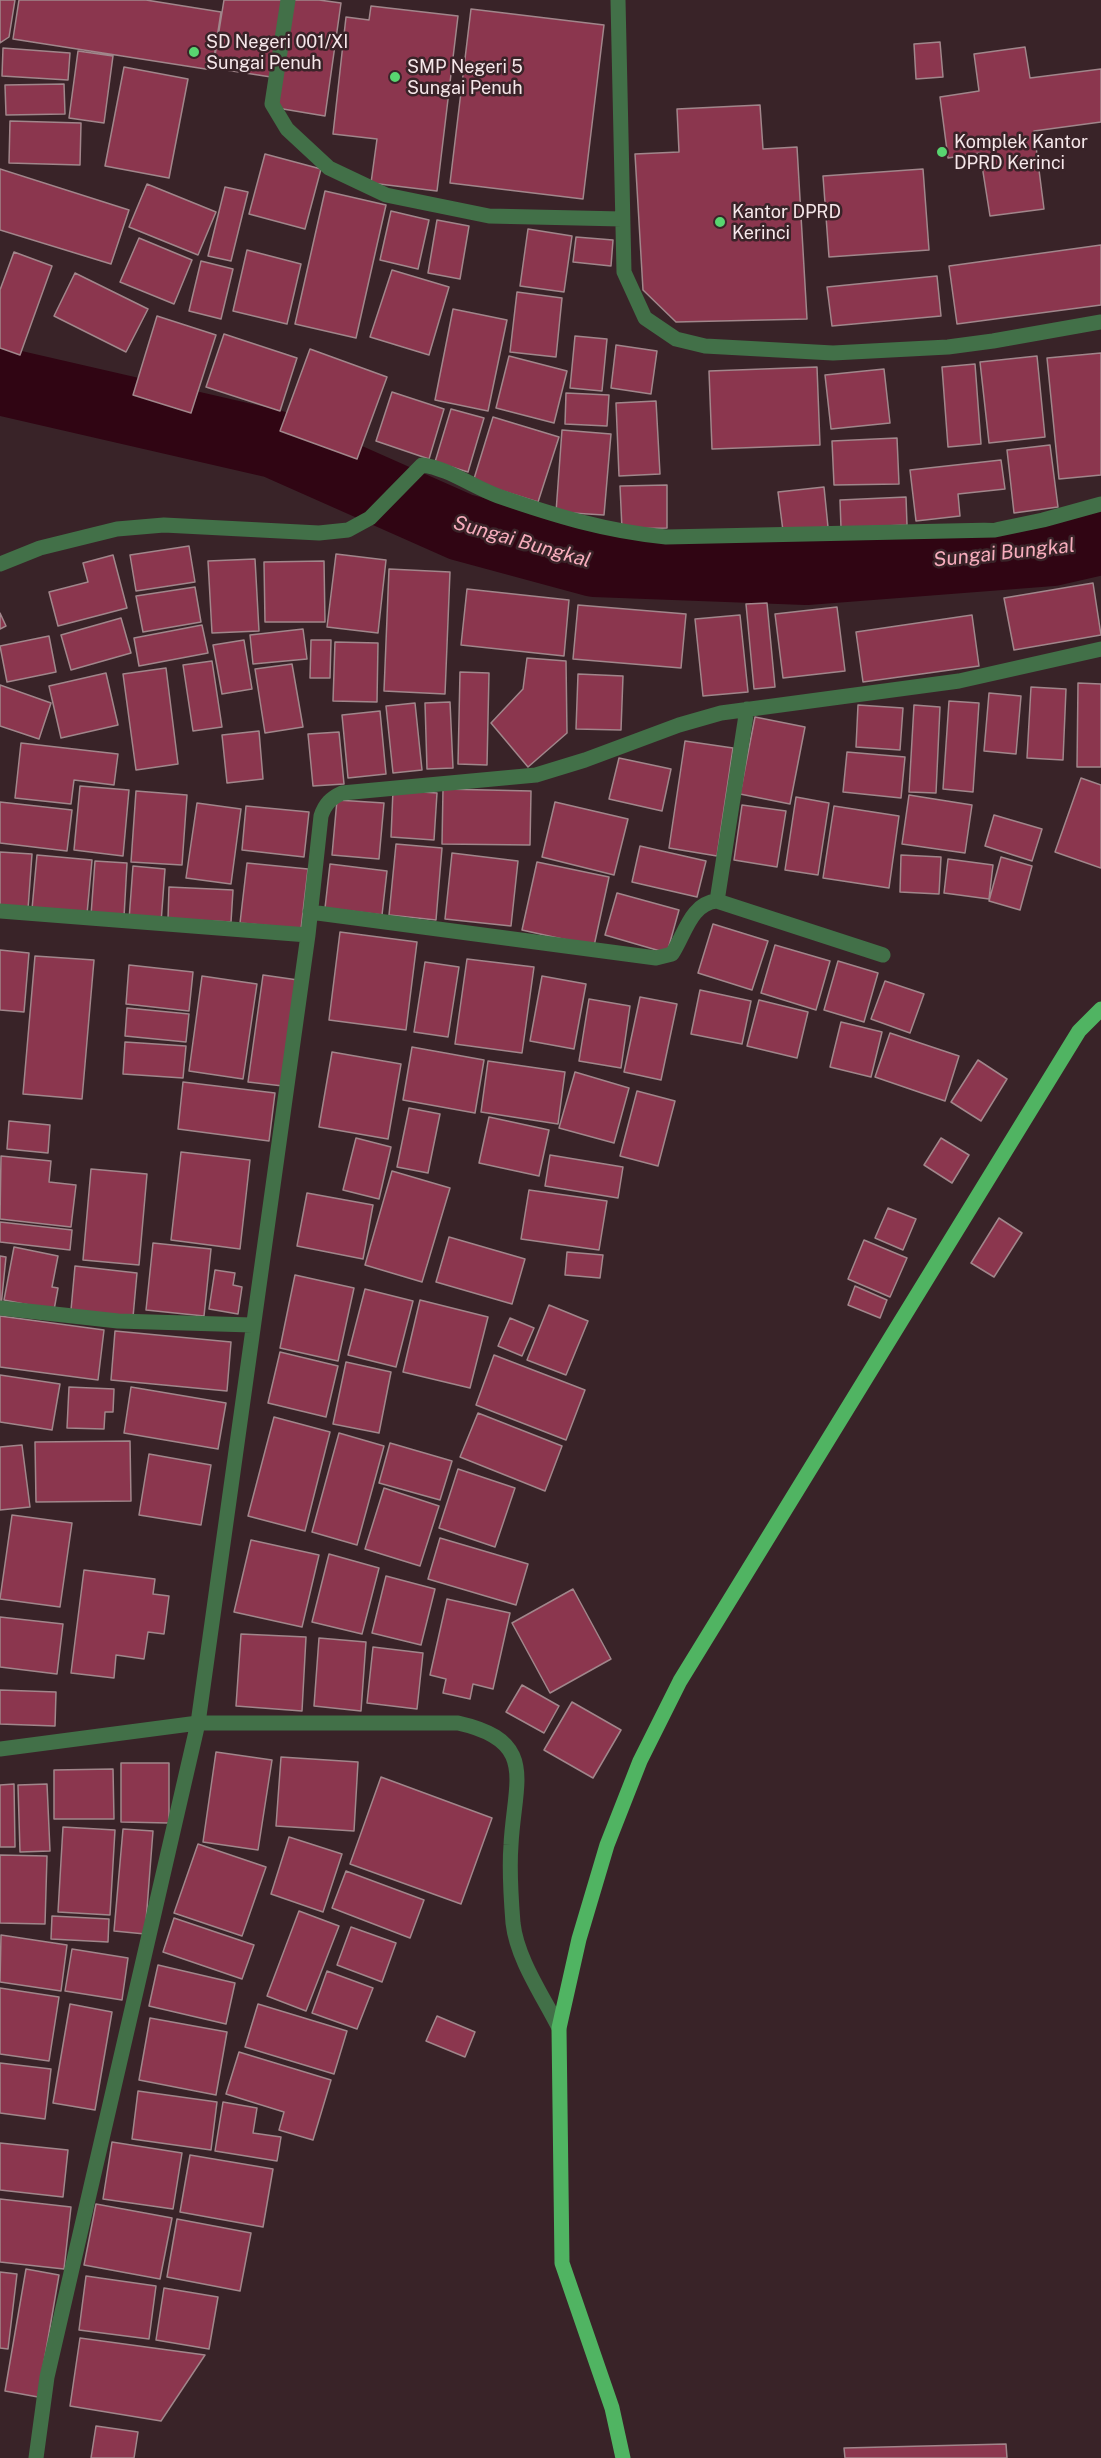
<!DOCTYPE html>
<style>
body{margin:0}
canvas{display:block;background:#392328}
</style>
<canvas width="1101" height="2458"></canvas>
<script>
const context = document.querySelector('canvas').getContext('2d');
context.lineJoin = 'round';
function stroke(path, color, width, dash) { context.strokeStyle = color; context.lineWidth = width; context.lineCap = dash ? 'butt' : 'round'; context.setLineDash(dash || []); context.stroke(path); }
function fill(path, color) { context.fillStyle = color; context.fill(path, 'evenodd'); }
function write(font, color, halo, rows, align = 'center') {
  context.font = font + ' "Public Sans",sans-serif'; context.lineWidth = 5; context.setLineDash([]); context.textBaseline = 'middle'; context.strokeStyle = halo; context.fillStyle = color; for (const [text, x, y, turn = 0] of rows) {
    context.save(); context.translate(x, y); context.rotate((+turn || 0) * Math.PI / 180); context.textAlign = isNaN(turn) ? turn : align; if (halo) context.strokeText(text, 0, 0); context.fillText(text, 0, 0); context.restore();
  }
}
stroke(new Path2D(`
 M 0,381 L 274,444 L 461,527 L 594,563 L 806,571 L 1052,552 L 1101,541`), '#300513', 68);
const building = new Path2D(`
 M 0,0 L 15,0 L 9,37 L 0,43 Z
 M 19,0 L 146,0 L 221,12 L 212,70 L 13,39 Z
 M 224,0 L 283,0 L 271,77 L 213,68 Z
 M 292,0 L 319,0 L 341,3 L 325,116 L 277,108 Z
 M 371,6 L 458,16 L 437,191 L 371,183 L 377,139 L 333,134 L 346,17 L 369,20 Z
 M 471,9 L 604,25 L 583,199 L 450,183 Z
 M 940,42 L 943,77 L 916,79 L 914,44 Z
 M 1025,47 L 1030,78 L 1101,69 L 1101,122 L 1034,131 L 1044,209 L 990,216 L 980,153 L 948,158 L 940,97 L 979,91 L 974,54 Z
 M 3,48 L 70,53 L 68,80 L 2,76 Z
 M 78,51 L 113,56 L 104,123 L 69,118 Z
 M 124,67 L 188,79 L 169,178 L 105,166 Z
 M 64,84 L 65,114 L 6,115 L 5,85 Z
 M 760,105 L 763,149 L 797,147 L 807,319 L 676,322 L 643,290 L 635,154 L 679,152 L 677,109 Z
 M 10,121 L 81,123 L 80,165 L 9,163 Z
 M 265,154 L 321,169 L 305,229 L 249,214 Z
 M 0,169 L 129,210 L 111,264 L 0,230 Z
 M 923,169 L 929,250 L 829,257 L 823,176 Z
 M 147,184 L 216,212 L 198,255 L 129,227 Z
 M 225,187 L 248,192 L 231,261 L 208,256 Z
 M 325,191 L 386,205 L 356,338 L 295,324 Z
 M 391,211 L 429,220 L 418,269 L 380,260 Z
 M 437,220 L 469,226 L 460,279 L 428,273 Z
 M 528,229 L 572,236 L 564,292 L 520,286 Z
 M 576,237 L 613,240 L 611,266 L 573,262 Z
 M 139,238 L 192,260 L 174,304 L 120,282 Z
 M 1101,245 L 1101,305 L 957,324 L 949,266 Z
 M 247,250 L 301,264 L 287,324 L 233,311 Z
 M 14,252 L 52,266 L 20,355 L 0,348 L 0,290 Z
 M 201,261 L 233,269 L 221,319 L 189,311 Z
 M 392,270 L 449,287 L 429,355 L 370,337 Z
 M 75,273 L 148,309 L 126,352 L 54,316 Z
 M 937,276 L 941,316 L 832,326 L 827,287 Z
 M 517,292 L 562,298 L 556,357 L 510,352 Z
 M 453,309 L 507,320 L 488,411 L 435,400 Z
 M 157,316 L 216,335 L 191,413 L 133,395 Z
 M 224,334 L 297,358 L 280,411 L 206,387 Z
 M 575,336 L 607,339 L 602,391 L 570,388 Z
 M 616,345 L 657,351 L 651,394 L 611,388 Z
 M 310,349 L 387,377 L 357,459 L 280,431 Z
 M 1101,353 L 1101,475 L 1059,479 L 1047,358 Z
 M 509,356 L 567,371 L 554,423 L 496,408 Z
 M 1037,356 L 1045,437 L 989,443 L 980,362 Z
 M 975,364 L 981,444 L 948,447 L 942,367 Z
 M 817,367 L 820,445 L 712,449 L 709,371 Z
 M 884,369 L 890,423 L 831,429 L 825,375 Z
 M 392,392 L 444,409 L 429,459 L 376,441 Z
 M 566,393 L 609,395 L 607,426 L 565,424 Z
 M 656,401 L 660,474 L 619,476 L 616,403 Z
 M 451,409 L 484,418 L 468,472 L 435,462 Z
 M 493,417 L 559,437 L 538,502 L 473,482 Z
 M 562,430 L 611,434 L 604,515 L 556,512 Z
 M 897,438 L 899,484 L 834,485 L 832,441 Z
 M 1050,445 L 1058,507 L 1014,513 L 1007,450 Z
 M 1001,460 L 1005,489 L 958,494 L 960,516 L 916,521 L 910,470 Z
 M 667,485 L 667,528 L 622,529 L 620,486 Z
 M 824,487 L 828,527 L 783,531 L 778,492 Z
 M 906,497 L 907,525 L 841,528 L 840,500 Z
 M 189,546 L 195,582 L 136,591 L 130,555 Z
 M 336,554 L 386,560 L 378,633 L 327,627 Z
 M 113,555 L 127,608 L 58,626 L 49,592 L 88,582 L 83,563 Z
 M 255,559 L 259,631 L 212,633 L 208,561 Z
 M 324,561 L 325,622 L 265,622 L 264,562 Z
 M 389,569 L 450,572 L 445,694 L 384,691 Z
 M 1093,583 L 1101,635 L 1014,650 L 1004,598 Z
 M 195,587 L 201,622 L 143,632 L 136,596 Z
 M 467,589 L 569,600 L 564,656 L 461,645 Z
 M 767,603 L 775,687 L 754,689 L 746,604 Z
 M 578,605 L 686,614 L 681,668 L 573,659 Z
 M 837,607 L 845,671 L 783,678 L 775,614 Z
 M 0,613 L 6,626 L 0,629 Z
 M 740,615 L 748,692 L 703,696 L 695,619 Z
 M 972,615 L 979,666 L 863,682 L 856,632 Z
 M 121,618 L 131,653 L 71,670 L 61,635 Z
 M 202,625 L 208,653 L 139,666 L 134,638 Z
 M 303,629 L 307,659 L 253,664 L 250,635 Z
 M 49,636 L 56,672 L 7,682 L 0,646 Z
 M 244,640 L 252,689 L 222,694 L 213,645 Z
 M 311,640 L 331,640 L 330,678 L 310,678 Z
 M 335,642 L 378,643 L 377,702 L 333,701 Z
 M 527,658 L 566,661 L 567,733 L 528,767 L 491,723 L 523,689 Z
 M 212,661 L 222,727 L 193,731 L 183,665 Z
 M 292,664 L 303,727 L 265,733 L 255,669 Z
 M 166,668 L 178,764 L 136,770 L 123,674 Z
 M 460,672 L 489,673 L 487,765 L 458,764 Z
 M 106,673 L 118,725 L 61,738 L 49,686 Z
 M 578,674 L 623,676 L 621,730 L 576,729 Z
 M 1078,683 L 1101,684 L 1101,767 L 1077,767 Z
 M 0,685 L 51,703 L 39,739 L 0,726 Z
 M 1031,687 L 1066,689 L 1063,760 L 1027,758 Z
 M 989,693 L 1021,696 L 1016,754 L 984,751 Z
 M 949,701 L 979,703 L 973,792 L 943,789 Z
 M 450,702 L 453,768 L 427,769 L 425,703 Z
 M 415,703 L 422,770 L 393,773 L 386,706 Z
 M 858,705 L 903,708 L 900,750 L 856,747 Z
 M 914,705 L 940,707 L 936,793 L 909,792 Z
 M 380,711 L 386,774 L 348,778 L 342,715 Z
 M 755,717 L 805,727 L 790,804 L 740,794 Z
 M 259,731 L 263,779 L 227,783 L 222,735 Z
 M 339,732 L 344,784 L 313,786 L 308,734 Z
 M 685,741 L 733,748 L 717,856 L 669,848 Z
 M 21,743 L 118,754 L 114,785 L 74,780 L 71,804 L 15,798 Z
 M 847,752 L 905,757 L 901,798 L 843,792 Z
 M 619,758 L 671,769 L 662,811 L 609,799 Z
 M 1081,778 L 1101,785 L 1101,868 L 1055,852 Z
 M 80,786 L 129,790 L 123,856 L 74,850 Z
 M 443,789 L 531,791 L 530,845 L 442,844 Z
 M 393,790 L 437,793 L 434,840 L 391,837 Z
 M 136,791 L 187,795 L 182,865 L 131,862 Z
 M 909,795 L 972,805 L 965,853 L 902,844 Z
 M 796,797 L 829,803 L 818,875 L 785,870 Z
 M 337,800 L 384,803 L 379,859 L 332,855 Z
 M 0,802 L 72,810 L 67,851 L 0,843 Z
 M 555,802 L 628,819 L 614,875 L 542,857 Z
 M 197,803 L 241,809 L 231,884 L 186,878 Z
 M 742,805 L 786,811 L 777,867 L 734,860 Z
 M 246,806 L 309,812 L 304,857 L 242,850 Z
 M 834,806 L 899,816 L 889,888 L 823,878 Z
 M 994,815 L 1042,829 L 1032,861 L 985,846 Z
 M 396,844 L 442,848 L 436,920 L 389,915 Z
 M 640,846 L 706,861 L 697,897 L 632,882 Z
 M 0,852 L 32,854 L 28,909 L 0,907 Z
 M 452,853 L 518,861 L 511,926 L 445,919 Z
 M 37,855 L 92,860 L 87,914 L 32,909 Z
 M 901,855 L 941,857 L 939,894 L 900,892 Z
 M 1001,857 L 1032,866 L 1020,910 L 989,901 Z
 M 948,859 L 993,865 L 989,899 L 944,893 Z
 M 95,861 L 127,863 L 124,917 L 91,915 Z
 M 537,862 L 609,877 L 594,946 L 522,930 Z
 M 247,863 L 308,869 L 301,929 L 240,923 Z
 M 330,864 L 387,871 L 382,915 L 325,908 Z
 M 133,866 L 165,869 L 161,923 L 129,920 Z
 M 169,887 L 233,890 L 231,922 L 168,919 Z
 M 617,893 L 679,910 L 667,953 L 605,935 Z
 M 713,924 L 768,941 L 752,990 L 698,973 Z
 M 340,932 L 417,942 L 406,1030 L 329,1020 Z
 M 775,945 L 830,961 L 816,1010 L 761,993 Z
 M 0,950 L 29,953 L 24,1012 L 0,1010 Z
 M 35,956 L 94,960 L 82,1099 L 23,1094 Z
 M 467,959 L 534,967 L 522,1053 L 455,1044 Z
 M 838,961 L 878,973 L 864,1022 L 824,1010 Z
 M 425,962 L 459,967 L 448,1037 L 414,1032 Z
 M 129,965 L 193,972 L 189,1011 L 126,1004 Z
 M 263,975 L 298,980 L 283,1086 L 248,1082 Z
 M 202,976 L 257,984 L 243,1079 L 189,1071 Z
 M 542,976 L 586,984 L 574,1049 L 530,1041 Z
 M 885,981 L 924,994 L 910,1033 L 871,1019 Z
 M 700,990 L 751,1001 L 742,1044 L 691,1034 Z
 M 640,997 L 677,1004 L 661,1080 L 624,1072 Z
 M 589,999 L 630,1006 L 621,1068 L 579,1061 Z
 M 759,1000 L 808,1012 L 797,1058 L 747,1046 Z
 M 127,1008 L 189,1014 L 186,1042 L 125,1036 Z
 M 841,1022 L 882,1032 L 871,1077 L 830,1067 Z
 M 890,1033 L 959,1056 L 945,1101 L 875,1077 Z
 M 125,1042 L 186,1046 L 183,1078 L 123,1074 Z
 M 412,1047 L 484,1060 L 475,1113 L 403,1100 Z
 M 332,1052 L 401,1064 L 388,1139 L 319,1127 Z
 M 978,1060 L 1007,1079 L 981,1121 L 951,1102 Z
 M 488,1061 L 565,1072 L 558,1124 L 481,1112 Z
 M 575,1072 L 629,1088 L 614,1143 L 559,1128 Z
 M 183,1082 L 275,1093 L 269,1141 L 178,1129 Z
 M 637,1091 L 675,1101 L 658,1166 L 620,1156 Z
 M 409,1108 L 440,1114 L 428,1173 L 397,1167 Z
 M 489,1117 L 549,1130 L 539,1176 L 479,1163 Z
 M 9,1121 L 50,1125 L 48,1153 L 7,1149 Z
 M 356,1138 L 391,1147 L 379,1199 L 343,1190 Z
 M 941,1138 L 969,1155 L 952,1183 L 924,1165 Z
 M 181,1152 L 250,1160 L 240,1249 L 171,1240 Z
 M 550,1155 L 623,1167 L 618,1198 L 545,1186 Z
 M 1,1156 L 51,1161 L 49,1182 L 76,1185 L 71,1227 L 0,1219 Z
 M 91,1169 L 147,1174 L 139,1265 L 83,1260 Z
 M 392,1171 L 450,1188 L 422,1282 L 365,1265 Z
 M 529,1190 L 607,1201 L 599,1250 L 521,1239 Z
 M 307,1193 L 373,1205 L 363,1259 L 297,1246 Z
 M 888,1208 L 916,1219 L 903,1250 L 875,1238 Z
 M 999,1218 L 1022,1233 L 994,1277 L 971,1263 Z
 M 0,1222 L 72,1230 L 70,1250 L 0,1242 Z
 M 449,1237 L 525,1259 L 512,1304 L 436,1282 Z
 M 864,1240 L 907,1258 L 890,1297 L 848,1279 Z
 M 153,1243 L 211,1249 L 204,1316 L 146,1310 Z
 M 14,1247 L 58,1256 L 52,1287 L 58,1288 L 54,1310 L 4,1300 Z
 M 567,1252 L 603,1255 L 600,1278 L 565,1275 Z
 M 0,1256 L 6,1257 L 1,1306 L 0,1306 Z
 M 75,1266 L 137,1273 L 133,1317 L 71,1310 Z
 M 215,1270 L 235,1273 L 233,1285 L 242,1287 L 238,1314 L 209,1309 Z
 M 295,1275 L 354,1288 L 338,1361 L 280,1348 Z
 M 855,1286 L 887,1300 L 880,1318 L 848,1305 Z
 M 365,1289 L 413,1301 L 396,1367 L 348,1355 Z
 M 420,1300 L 488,1317 L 470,1388 L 403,1372 Z
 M 549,1305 L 588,1321 L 566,1375 L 527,1360 Z
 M 0,1316 L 104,1330 L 98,1380 L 0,1367 Z
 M 510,1318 L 534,1328 L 522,1356 L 498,1346 Z
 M 115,1331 L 231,1342 L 227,1391 L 111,1380 Z
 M 280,1352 L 338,1366 L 326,1417 L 268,1403 Z
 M 494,1355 L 585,1390 L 566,1440 L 476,1405 Z
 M 346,1362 L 391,1372 L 379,1433 L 333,1424 Z
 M 0,1375 L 60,1384 L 52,1430 L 0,1422 Z
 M 69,1387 L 114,1389 L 113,1412 L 105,1412 L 104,1429 L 67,1428 Z
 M 131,1387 L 226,1403 L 218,1449 L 124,1433 Z
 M 478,1413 L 562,1446 L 545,1491 L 460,1457 Z
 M 274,1417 L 330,1432 L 305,1531 L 248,1516 Z
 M 339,1433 L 384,1446 L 357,1545 L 312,1532 Z
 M 130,1441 L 131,1501 L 36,1502 L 35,1442 Z
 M 390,1443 L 452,1461 L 440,1500 L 379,1483 Z
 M 22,1445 L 30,1507 L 0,1510 L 0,1447 Z
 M 149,1454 L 211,1465 L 201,1525 L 139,1515 Z
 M 458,1469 L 515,1488 L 495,1547 L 439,1528 Z
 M 384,1488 L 439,1506 L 420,1566 L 365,1549 Z
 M 12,1515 L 72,1523 L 60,1607 L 0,1599 Z
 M 440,1538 L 528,1564 L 516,1605 L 428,1579 Z
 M 251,1540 L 319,1555 L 302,1627 L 234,1612 Z
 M 329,1554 L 379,1568 L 362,1634 L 312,1622 Z
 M 84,1570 L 155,1579 L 153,1594 L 169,1596 L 164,1634 L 148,1632 L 144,1659 L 116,1655 L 114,1678 L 71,1673 Z
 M 386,1576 L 435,1589 L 421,1645 L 372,1633 Z
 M 573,1589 L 611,1659 L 550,1693 L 512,1623 Z
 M 447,1599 L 510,1613 L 493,1689 L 473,1684 L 470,1699 L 443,1693 L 446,1679 L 430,1675 Z
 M 0,1617 L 63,1624 L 57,1674 L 0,1667 Z
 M 241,1634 L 306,1637 L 302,1711 L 236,1706 Z
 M 319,1638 L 366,1642 L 361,1711 L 314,1706 Z
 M 373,1647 L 423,1653 L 417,1709 L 367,1703 Z
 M 522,1685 L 559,1706 L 544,1733 L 506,1712 Z
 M 0,1690 L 56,1692 L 55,1726 L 0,1724 Z
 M 572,1702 L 621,1730 L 593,1778 L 544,1750 Z
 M 216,1752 L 272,1760 L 258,1850 L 203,1842 Z
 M 281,1757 L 358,1762 L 354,1831 L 276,1826 Z
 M 121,1763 L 169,1763 L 169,1823 L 121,1822 Z
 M 113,1769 L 114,1819 L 54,1819 L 54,1770 Z
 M 381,1777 L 492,1818 L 461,1904 L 350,1864 Z
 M 14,1784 L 15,1847 L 0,1847 L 0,1785 Z
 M 47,1784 L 50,1851 L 20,1852 L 18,1785 Z
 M 63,1827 L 115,1830 L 110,1915 L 58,1912 Z
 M 123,1829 L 153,1831 L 145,1934 L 114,1931 Z
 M 289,1837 L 342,1854 L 323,1912 L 271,1894 Z
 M 198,1844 L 266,1867 L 242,1936 L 174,1913 Z
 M 0,1855 L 47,1856 L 45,1924 L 0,1923 Z
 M 346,1871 L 424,1900 L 410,1938 L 332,1908 Z
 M 299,1911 L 339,1926 L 306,2011 L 267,1996 Z
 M 52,1916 L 109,1919 L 108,1942 L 51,1939 Z
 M 174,1918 L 254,1945 L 242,1979 L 163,1952 Z
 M 351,1927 L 396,1943 L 382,1982 L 337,1965 Z
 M 1,1935 L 67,1945 L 61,1991 L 0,1982 Z
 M 72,1949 L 128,1958 L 122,2000 L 65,1991 Z
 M 158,1965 L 235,1983 L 226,2024 L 149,2006 Z
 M 327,1971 L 373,1988 L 357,2029 L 312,2013 Z
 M 0,1988 L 59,1997 L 49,2061 L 0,2054 Z
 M 70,2004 L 112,2012 L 95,2110 L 53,2103 Z
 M 258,2004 L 347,2031 L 334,2074 L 245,2047 Z
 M 437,2016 L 475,2032 L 465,2057 L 426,2041 Z
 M 150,2018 L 227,2032 L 216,2095 L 139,2080 Z
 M 239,2052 L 331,2080 L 313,2140 L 279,2130 L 284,2112 L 226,2094 Z
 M 0,2063 L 51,2069 L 45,2119 L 0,2113 Z
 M 138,2091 L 217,2102 L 211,2150 L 132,2139 Z
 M 223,2102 L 257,2108 L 253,2133 L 281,2137 L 277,2161 L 215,2151 Z
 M 112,2142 L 182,2153 L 173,2209 L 103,2199 Z
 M 0,2143 L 68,2150 L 63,2197 L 0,2190 Z
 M 190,2155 L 273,2169 L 263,2227 L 180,2212 Z
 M 0,2199 L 71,2207 L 64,2269 L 0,2262 Z
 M 96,2204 L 172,2218 L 160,2279 L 84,2265 Z
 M 177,2219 L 251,2233 L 240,2291 L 167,2277 Z
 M 26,2269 L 59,2275 L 38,2397 L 5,2391 Z
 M 0,2272 L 17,2274 L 8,2349 L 0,2348 Z
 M 86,2276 L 156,2286 L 149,2339 L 79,2330 Z
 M 164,2288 L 218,2297 L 209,2349 L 156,2340 Z
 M 80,2338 L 205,2355 L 161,2421 L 70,2406 Z
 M 96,2426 L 138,2432 L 134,2458 L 91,2458 Z
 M 1006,2444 L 1007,2458 L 845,2458 L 844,2448 Z`);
fill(building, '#8b364e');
stroke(building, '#a1868b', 1.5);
stroke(new Path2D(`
 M 288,0 L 272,104 L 287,129 L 329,168 L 386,195 L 489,216 L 622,219
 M 618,0 L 624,272 L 645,318 L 676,339 L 705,346 L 833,353 L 948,347 L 993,341 L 1101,322
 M 0,564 L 40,548 L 117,529 L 164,525 L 319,533 L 348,530 L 370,518 L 422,465 C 448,468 473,487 498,496 C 556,516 605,531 666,537 L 995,530 L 1043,520 L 1101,504
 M 717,901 L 747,709
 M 0,911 L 308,935 L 198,1723 L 47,2377 L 36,2458
 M 310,912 L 656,958 L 672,954 C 685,934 691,903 717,901 L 883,955
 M 308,935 L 321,816 C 325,804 331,798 342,793 L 536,775 L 585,760 L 679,725 L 721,713 L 959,681 L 1101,649
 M 0,1308 L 118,1321 L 252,1325
 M 0,1749 L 198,1723 L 458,1723 C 539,1741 514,1782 511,1845 C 509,1870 511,1898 513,1923 C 517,1959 543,1996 559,2028`), '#427048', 15);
stroke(new Path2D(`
 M 623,2458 L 612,2408 L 562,2263 L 559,2028 L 579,1939 L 607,1845 L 640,1761 L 680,1681 L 1079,1031 L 1101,1009`), '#50b462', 15);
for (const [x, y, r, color] of [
 [194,52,6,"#58d570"],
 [395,77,6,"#58d570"],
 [942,152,6,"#58d570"],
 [720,222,6,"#58d570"]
]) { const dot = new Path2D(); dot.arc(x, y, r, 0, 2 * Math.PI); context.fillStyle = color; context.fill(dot); stroke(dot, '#392328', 2); }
write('18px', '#f6e7ea', '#392328', [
 ["SD Negeri 001/XI",206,42],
 ["Sungai Penuh",206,63],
 ["SMP Negeri 5",407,67],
 ["Sungai Penuh",407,88],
 ["Komplek Kantor",954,142],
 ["DPRD Kerinci",954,163],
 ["Kantor DPRD",732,212],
 ["Kerinci",732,233]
], 'left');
write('italic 20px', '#f7adbd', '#392328', [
 ["Sungai Bungkal",522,542,16],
 ["Sungai Bungkal",1004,553,-6]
]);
</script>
